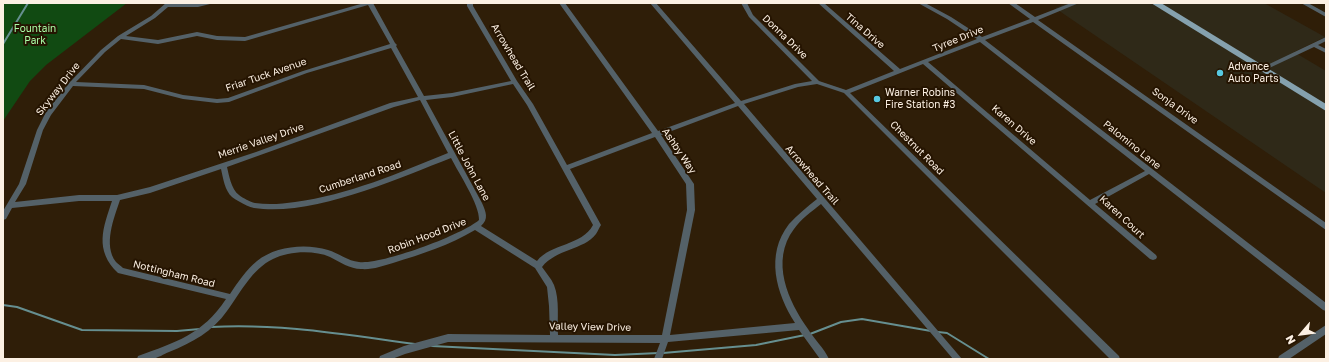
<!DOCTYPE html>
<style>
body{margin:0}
#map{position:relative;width:1329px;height:362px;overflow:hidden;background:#2f1e08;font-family:"Golos Text",sans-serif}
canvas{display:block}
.frame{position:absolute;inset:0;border:4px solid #fcf0e3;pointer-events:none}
.north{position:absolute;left:1281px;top:314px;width:40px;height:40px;-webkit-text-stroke:3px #251401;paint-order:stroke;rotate:242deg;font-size:11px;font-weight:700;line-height:16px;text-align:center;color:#fcf0e3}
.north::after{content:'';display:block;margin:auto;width:14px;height:18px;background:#fcf0e3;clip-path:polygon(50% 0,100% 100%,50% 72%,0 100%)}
</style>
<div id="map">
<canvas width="1329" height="362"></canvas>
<div class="frame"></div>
<div class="north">N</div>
</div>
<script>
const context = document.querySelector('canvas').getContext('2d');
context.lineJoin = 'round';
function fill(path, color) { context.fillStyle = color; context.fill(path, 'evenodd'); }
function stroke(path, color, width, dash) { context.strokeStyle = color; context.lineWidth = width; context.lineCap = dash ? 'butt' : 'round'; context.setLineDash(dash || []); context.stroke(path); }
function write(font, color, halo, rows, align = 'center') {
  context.font = font + ' "Golos Text",sans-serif'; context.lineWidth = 4; context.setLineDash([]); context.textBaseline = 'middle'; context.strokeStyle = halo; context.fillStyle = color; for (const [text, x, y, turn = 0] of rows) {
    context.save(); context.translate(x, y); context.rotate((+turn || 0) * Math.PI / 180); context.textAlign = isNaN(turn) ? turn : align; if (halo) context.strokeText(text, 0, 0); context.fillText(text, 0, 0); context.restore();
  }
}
fill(new Path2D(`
 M 1068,3 L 1264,3 L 1325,37 L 1294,52 L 1326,71 L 1326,193 L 1055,8 Z`), '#2f2918');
fill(new Path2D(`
 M 3,3 L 127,3 L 46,65 L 30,81 L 3,121 Z`), '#114a12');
stroke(new Path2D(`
 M 3,44 L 28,3
 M 3,305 L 17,307 L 82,330 L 177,331 L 200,329
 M 211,327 C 280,323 347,335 415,344
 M 938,332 L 947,333 L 989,359
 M 810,334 L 841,322 L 862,319 L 931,331
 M 432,346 L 615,355 L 659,353
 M 663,353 L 756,345 L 805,335`), '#668f90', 2);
fill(new Path2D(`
 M 166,3 L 211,3 L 210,4 L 198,7 L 168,7 L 155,18 L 126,36 L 158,40 L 197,32 L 217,36 L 245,37 L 364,3 L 373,3 L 395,43 L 397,45 L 396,46 L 424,96 L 452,93 L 511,81 L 467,6 L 467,3 L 473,3 L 473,6 L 517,81 L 533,104 L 567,165 L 652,133 L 559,3 L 565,3 L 658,131 L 735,103 L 650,3 L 656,3 L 741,101 L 795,84 L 812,81 L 749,17 L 741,3 L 747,3 L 753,15 L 819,81 L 846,90 L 894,71 L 818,3 L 824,3 L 900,69 L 977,39 L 947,19 L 918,3 L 925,3 L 951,17 L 982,37 L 1030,19 L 1008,3 L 1015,3 L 1035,17 L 1071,3 L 1079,3 L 1038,20 L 1326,223 L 1326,230 L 1033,22 L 985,40 L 1326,303 L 1326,311 L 1323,310 L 1149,174 L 1095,204 L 1156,255 L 1157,257 L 1156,259 L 1153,260 L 1150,259 L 923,64 L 850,93 L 1119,356 L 1120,359 L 1110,359 L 844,93 L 817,84 L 798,87 L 744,104 L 962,359 L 953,359 L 821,204 C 811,212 801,219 794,229 C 770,261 788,301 808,329 C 814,339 824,348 829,359 L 820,359 L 799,330 L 668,342 L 662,359 L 654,359 L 660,343 L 448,342 L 405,354 L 392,359 L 379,359 L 380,356 L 404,346 L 448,334 L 550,335 L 549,306 L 547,287 L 535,268 L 475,230 C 450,245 422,254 393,263 C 383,266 372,270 361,269 C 350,269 340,262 330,257 C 314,250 289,251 273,259 C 252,269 241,292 227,311 C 213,331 192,343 169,352 C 164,354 158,358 152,359 C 147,360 142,359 137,359 L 138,356 C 176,342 202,335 226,299 L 118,273 C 94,250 103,228 112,201 L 79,201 L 12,208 L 6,219 L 3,220 L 3,211 L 19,184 L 37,130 L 46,112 L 69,83 L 101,50 L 118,36 L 151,16 ZM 368,5 L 390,44 L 303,71 L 228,98 L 217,99 L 183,95 L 144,85 L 76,82 L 105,52 L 121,39 L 158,44 L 197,36 L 217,40 L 245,41 ZM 980,42 L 1145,171 L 1090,200 L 928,62 ZM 391,48 L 418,97 L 390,103 L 256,152 L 150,187 L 117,195 L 79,195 L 15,202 L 26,184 L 43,130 L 51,115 L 73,86 L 144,89 L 183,99 L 217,103 L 229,102 L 307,73 ZM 513,84 L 527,105 L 593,225 C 582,246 551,243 537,261 L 481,226 C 489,219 486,212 482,203 L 426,100 L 452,97 ZM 420,100 L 448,153 C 399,173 348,195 295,202 C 282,204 268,205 255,203 C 250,202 243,198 239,195 C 231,189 229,175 227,167 L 394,107 ZM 738,106 L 817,199 C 807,207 797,215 789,224 C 765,255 776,293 795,323 L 670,335 L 695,210 L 694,184 L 661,135 ZM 655,137 L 686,184 L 687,210 L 662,335 L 558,335 C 557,319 560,300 554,285 C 551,278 546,273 542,267 C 556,249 584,250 596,234 C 598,231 599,228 601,225 L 570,169 ZM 451,158 C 458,172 480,205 479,220 C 462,235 381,265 359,262 C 348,261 338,253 328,250 C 306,243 275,246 257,261 C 246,270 238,282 230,294 L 123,268 C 121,266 118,264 116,262 C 103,245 114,218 120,200 L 150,193 L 221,169 C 223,178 225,191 232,197 C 234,199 237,200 240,202 C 244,204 249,207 254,208 C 312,217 397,179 451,158 Z
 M 1301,3 L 1308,3 L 1326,13 L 1326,17 Z
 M 1326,37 L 1326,41 L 1318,45 L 1326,49 L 1326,53 L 1314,47 L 1265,70 L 1263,71 L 1260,69 L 1261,68 Z
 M 1326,325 L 1326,334 L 1289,359 L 1278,359 L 1279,356 Z`), '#546168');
fill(new Path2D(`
 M 1151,3 L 1161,3 L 1326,104 L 1326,111 Z`), '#85a1ae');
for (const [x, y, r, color] of [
 [1220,73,4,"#57c9e2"],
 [877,99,4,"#57c9e2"]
]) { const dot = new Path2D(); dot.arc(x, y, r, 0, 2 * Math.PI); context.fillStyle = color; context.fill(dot); stroke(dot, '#251401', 1.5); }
write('10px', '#aafca6', '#251401', [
 ["Fountain",35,29],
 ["Park",35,41]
]);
write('10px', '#fcf0e3', '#251401', [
 ["Tina Drive",865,31,41],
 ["Donna Drive",785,37,44],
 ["Tyree Drive",958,39,-22],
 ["Arrowhead Trail",513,57,59],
 ["Friar Tuck Avenue",266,75,-19],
 ["Skyway Drive",58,89,-52],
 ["Sonja Drive",1175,106,36],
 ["Karen Drive",1014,125,41],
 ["Merrie Valley Drive",261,141,-19],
 ["Palomino Lane",1132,145,39],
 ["Chestnut Road",917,148,45],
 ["Ashby Way",679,151,56],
 ["Little John Lane",469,166,62],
 ["Arrowhead Trail",812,175,49],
 ["Cumberland Road",360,177,-18],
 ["Karen Court",1122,217,43],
 ["Robin Hood Drive",427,236,-21],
 ["Nottingham Road",174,274,14],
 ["Valley View Drive",590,327,1]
]);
write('10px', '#fcf0e3', '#251401', [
 ["Advance",1228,67],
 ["Auto Parts",1228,79],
 ["Warner Robins",885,93],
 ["Fire Station #3",885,105]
], 'left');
</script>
